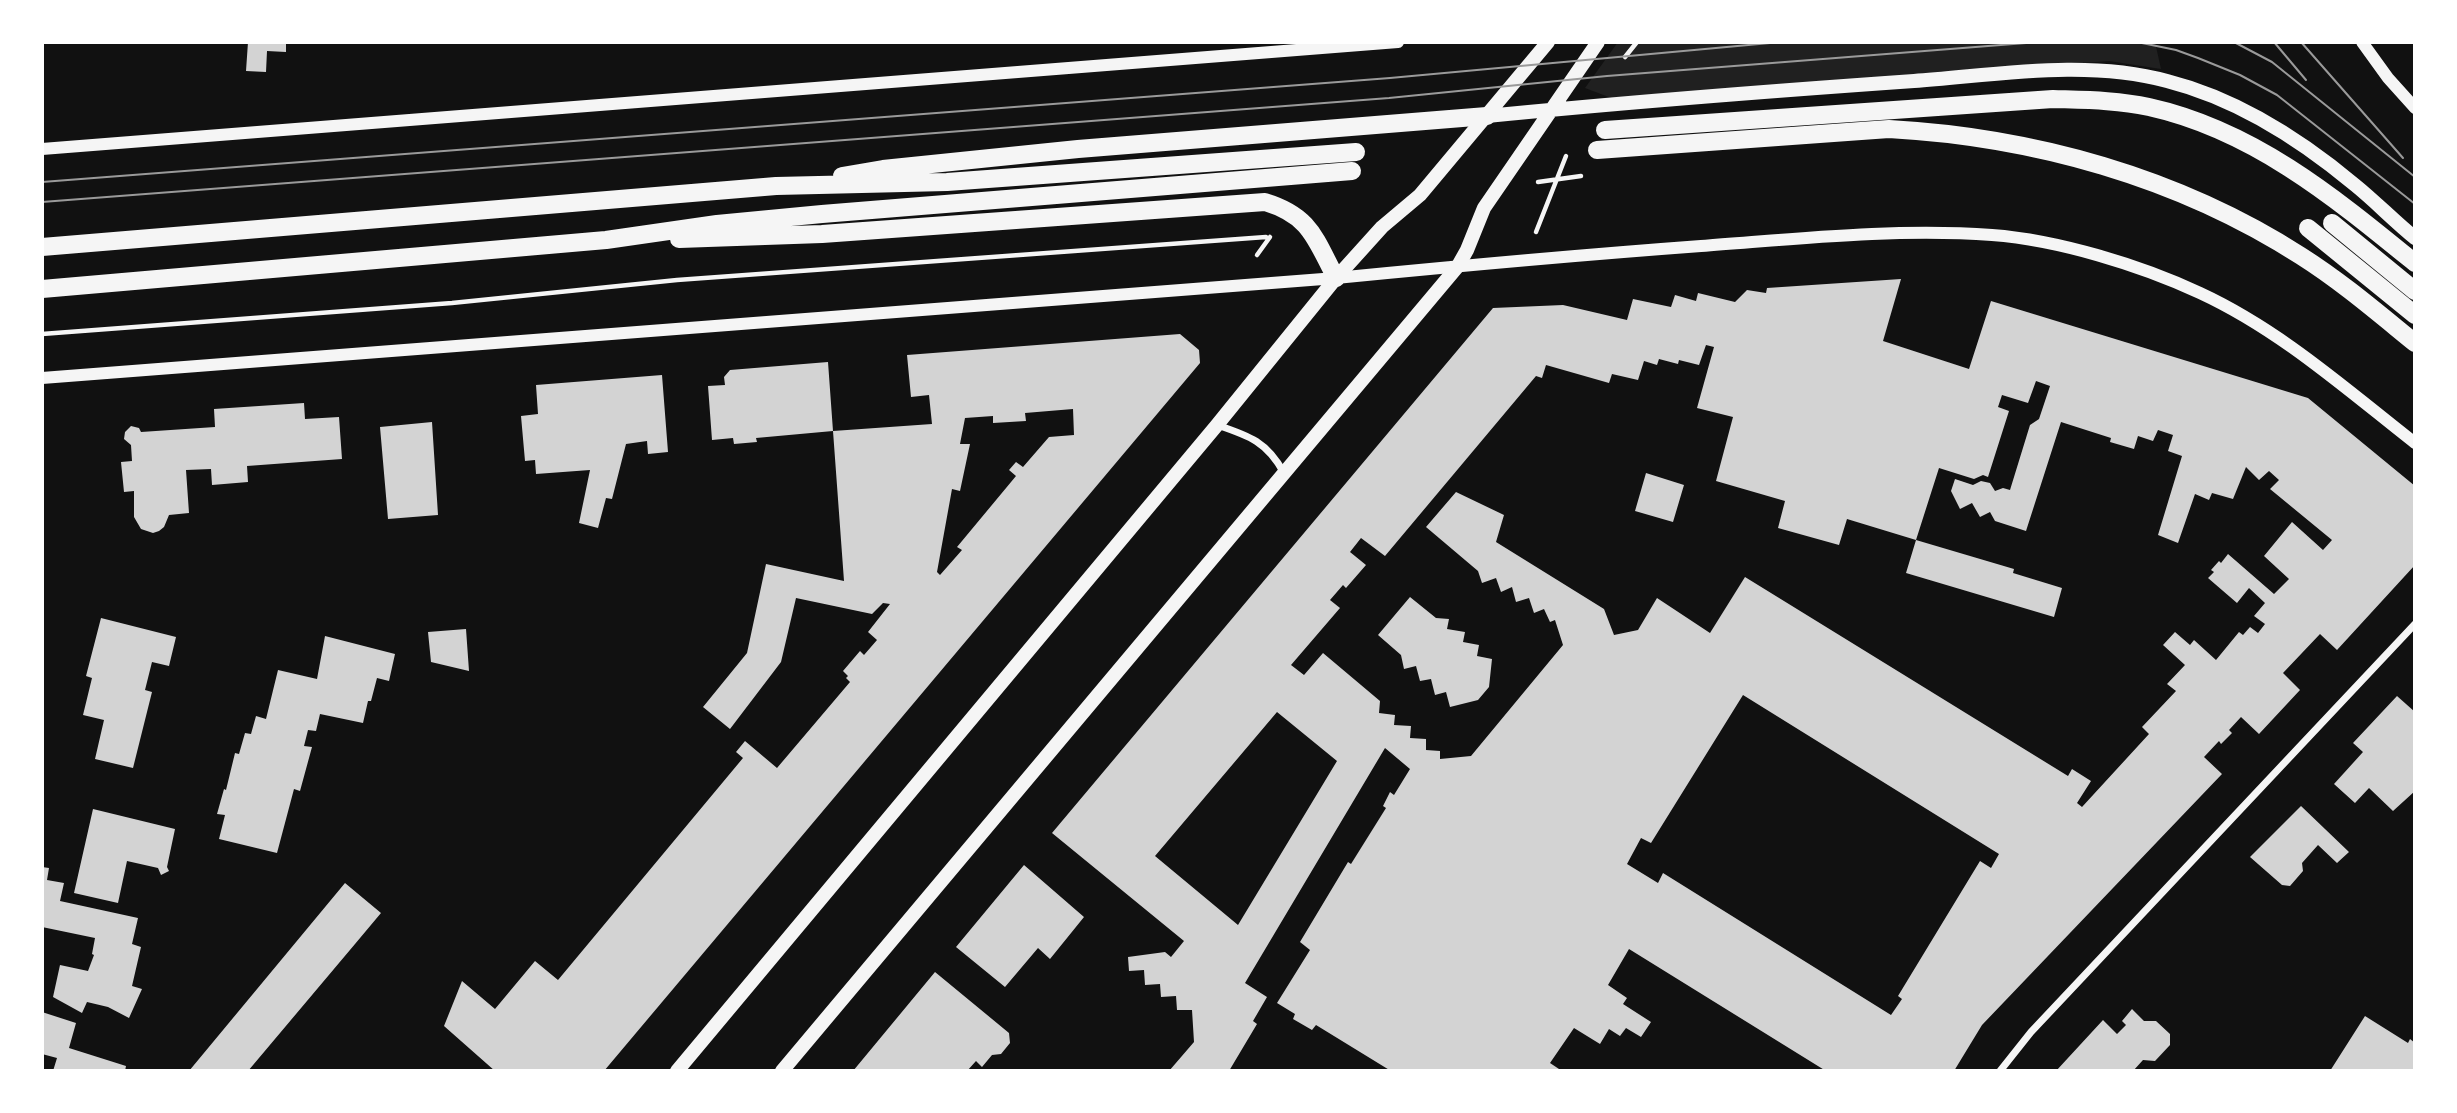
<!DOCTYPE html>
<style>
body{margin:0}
#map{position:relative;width:2457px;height:1113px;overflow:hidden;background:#111;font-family:"Alegreya Sans",sans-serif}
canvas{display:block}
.frame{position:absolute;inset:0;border:44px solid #fff;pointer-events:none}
</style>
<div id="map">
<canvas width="2457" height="1113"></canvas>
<div class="frame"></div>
</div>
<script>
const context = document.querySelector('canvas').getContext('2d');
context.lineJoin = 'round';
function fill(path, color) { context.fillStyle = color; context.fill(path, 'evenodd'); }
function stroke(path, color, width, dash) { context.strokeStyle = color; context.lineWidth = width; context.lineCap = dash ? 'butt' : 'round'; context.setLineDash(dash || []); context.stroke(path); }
fill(new Path2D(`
 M 1618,42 L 2155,42 L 2161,69 L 2109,61 L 1614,99 L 1585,88 Z`), '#202020');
fill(new Path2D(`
 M 248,42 L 286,42 L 286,52 L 267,51 L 266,72 L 246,71 Z
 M 1901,279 L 1883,341 L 1969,369 L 1991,301 L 2308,398 L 2415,486 L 2415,565 L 2337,650 L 2320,634 L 2283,673 L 2300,690 L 2259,734 L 2241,717 L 2229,730 L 2232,733 L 2221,744 L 2219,741 L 2204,757 L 2222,774 L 1982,1025 L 1954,1071 L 1826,1071 L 1629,949 L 1608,985 L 1627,998 L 1623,1004 L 1651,1022 L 1641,1037 L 1626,1028 L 1620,1036 L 1609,1029 L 1600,1044 L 1574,1028 L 1550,1063 L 1562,1071 L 1391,1071 L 1316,1025 L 1312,1030 L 1293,1019 L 1295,1014 L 1277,1003 L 1310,950 L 1300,942 L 1348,862 L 1351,864 L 1386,808 L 1383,806 L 1390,792 L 1394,795 L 1410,769 L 1385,748 L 1245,983 L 1267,997 L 1253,1021 L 1257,1024 L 1229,1071 L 1169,1071 L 1194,1042 L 1192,1010 L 1177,1010 L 1176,996 L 1161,997 L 1160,984 L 1145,985 L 1144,970 L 1129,971 L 1128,957 L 1165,952 L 1171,957 L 1184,941 L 1052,833 L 1493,308 L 1563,305 L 1627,320 L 1633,299 L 1671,307 L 1675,295 L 1696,301 L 1698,293 L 1735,302 L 1747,290 L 1766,293 L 1767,288 ZM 1706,345 L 1714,347 L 1697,408 L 1733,417 L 1716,481 L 1785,501 L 1778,528 L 1839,545 L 1847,519 L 1916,540 L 1939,468 L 1974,479 L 1983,475 L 1988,477 L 2009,411 L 1998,407 L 2002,395 L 2028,403 L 2036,381 L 2050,386 L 2039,419 L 2030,425 L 2010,490 L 2003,488 L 1995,491 L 1990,483 L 1981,481 L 1973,485 L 1955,479 L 1951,491 L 1960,509 L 1972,503 L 1980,517 L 1990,512 L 1995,521 L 2026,531 L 2061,422 L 2111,438 L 2110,442 L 2134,449 L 2138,436 L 2153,441 L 2158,430 L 2173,435 L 2168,451 L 2182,456 L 2158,535 L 2178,543 L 2195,494 L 2209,500 L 2212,493 L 2233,499 L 2246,467 L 2259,480 L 2269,471 L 2279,480 L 2270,489 L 2332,540 L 2323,550 L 2292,522 L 2264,556 L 2289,579 L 2274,594 L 2228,554 L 2221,563 L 2219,561 L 2211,570 L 2214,572 L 2208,578 L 2237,603 L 2249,588 L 2265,603 L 2254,616 L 2265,624 L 2258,633 L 2250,627 L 2243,635 L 2239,632 L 2216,660 L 2194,640 L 2190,645 L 2175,632 L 2163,645 L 2185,665 L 2167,684 L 2176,691 L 2142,727 L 2149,734 L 2082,807 L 2077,803 L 2091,781 L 2072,769 L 2068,776 L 1745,577 L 1710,633 L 1657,598 L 1638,630 L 1614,635 L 1604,609 L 1496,542 L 1504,515 L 1456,492 L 1426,527 L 1478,571 L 1482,583 L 1496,578 L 1501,592 L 1512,587 L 1516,602 L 1529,598 L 1534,613 L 1544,609 L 1550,622 L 1555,620 L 1563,645 L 1471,756 L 1440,759 L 1440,751 L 1426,750 L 1426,739 L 1410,738 L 1411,726 L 1394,725 L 1395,715 L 1379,713 L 1380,701 L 1323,653 L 1304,675 L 1291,665 L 1340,608 L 1330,600 L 1343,585 L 1346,588 L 1366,565 L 1350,552 L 1361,538 L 1385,556 L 1536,376 L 1542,378 L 1546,365 L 1609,383 L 1612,374 L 1638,380 L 1644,361 L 1657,365 L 1659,359 L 1678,364 L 1679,360 L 1699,365 ZM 1743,695 L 1999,854 L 1991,868 L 1980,861 L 1898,996 L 1902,999 L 1891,1015 L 1663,873 L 1658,883 L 1627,864 L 1641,838 L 1651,843 ZM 1277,712 L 1337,761 L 1238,925 L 1155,856 Z
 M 1180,334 L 1199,350 L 1200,363 L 604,1071 L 495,1071 L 444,1026 L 462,981 L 495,1009 L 535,961 L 558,980 L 743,758 L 736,752 L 745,741 L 777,768 L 850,682 L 846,678 L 848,676 L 843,671 L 860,651 L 864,655 L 877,640 L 868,632 L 890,604 L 883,603 L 872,614 L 796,598 L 781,662 L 730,729 L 703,707 L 747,653 L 766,564 L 844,581 L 833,431 L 932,424 L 929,395 L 911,397 L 907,355 ZM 1073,409 L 1074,435 L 1049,437 L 1023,467 L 1016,462 L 1009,470 L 1016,476 L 957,547 L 962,550 L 940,575 L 937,572 L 952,489 L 960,491 L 970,444 L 960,444 L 965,418 L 993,416 L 993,423 L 1026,421 L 1025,413 Z
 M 828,362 L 833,431 L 756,438 L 757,442 L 734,444 L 733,438 L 712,440 L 708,386 L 725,385 L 724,377 L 730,370 Z
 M 662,375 L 668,452 L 648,454 L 647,441 L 626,444 L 612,499 L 606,498 L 598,528 L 579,523 L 590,470 L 536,474 L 535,460 L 525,461 L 521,416 L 538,414 L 536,385 Z
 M 304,403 L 305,419 L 339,417 L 342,459 L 247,466 L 248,482 L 212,485 L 211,469 L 186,470 L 189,513 L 169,515 L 164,527 L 159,531 L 153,533 L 141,529 L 134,517 L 134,491 L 124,492 L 121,462 L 132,461 L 131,445 L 124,439 L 125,432 L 131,426 L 139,428 L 141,432 L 215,427 L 214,409 Z
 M 432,422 L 438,515 L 388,519 L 380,427 Z
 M 1646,473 L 1684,485 L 1673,522 L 1635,511 Z
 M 1916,540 L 2014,569 L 2013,573 L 2062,588 L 2054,617 L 1906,573 Z
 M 1410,597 L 1436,618 L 1449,619 L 1447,629 L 1465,632 L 1463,642 L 1479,645 L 1477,656 L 1492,659 L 1489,687 L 1478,700 L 1450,707 L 1446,692 L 1435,695 L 1431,679 L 1420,681 L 1416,666 L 1404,669 L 1401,655 L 1378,635 Z
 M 101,618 L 176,637 L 169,666 L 152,662 L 145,690 L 152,692 L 133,768 L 95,759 L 104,720 L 83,715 L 92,678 L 86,676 Z
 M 466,629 L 469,671 L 431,662 L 428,632 Z
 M 325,636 L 395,654 L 389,681 L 377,678 L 371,701 L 368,701 L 363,723 L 320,714 L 316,731 L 308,730 L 304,746 L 312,747 L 300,791 L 294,789 L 277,853 L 219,839 L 225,815 L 217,814 L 224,789 L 226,790 L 235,753 L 239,754 L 245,733 L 251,734 L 256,716 L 266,719 L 278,670 L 317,679 Z
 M 2397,696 L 2415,712 L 2415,791 L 2393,811 L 2369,788 L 2355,803 L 2334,784 L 2363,752 L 2353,743 Z
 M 2301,806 L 2349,852 L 2337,863 L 2318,845 L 2302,863 L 2303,871 L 2290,886 L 2282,885 L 2250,857 Z
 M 93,809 L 175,829 L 167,867 L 169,871 L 161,875 L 158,868 L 127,861 L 118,903 L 74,893 Z
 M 1024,865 L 1084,917 L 1050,959 L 1038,948 L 1005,987 L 956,947 Z
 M 42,867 L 49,868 L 47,880 L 64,883 L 60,901 L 138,918 L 132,944 L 141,947 L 132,986 L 142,989 L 129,1018 L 108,1007 L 87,1002 L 82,1013 L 53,997 L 60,965 L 88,971 L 94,955 L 92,954 L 95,938 L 42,927 Z
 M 345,883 L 381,913 L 355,944 L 248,1071 L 189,1071 Z
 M 935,972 L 1009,1033 L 1010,1043 L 1001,1054 L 992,1055 L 982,1067 L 976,1061 L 967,1071 L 853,1071 Z
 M 2132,1009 L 2144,1021 L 2156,1021 L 2170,1034 L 2170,1045 L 2155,1061 L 2143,1060 L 2133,1071 L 2056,1071 L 2103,1020 L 2117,1034 L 2126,1025 L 2122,1021 Z
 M 42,1012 L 76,1023 L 69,1048 L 126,1066 L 125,1071 L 53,1071 L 57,1058 L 42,1054 Z
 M 2365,1016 L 2408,1043 L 2410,1039 L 2415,1043 L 2415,1071 L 2330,1071 Z`), '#d3d3d3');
stroke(new Path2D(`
 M 1625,57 L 1637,42
 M 1538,182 L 1581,176
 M 1536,232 L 1566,156
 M 1257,255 L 1270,237
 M 42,334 L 452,303 L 677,280 L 1266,237`), '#f5f5f5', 4.5);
stroke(new Path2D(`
 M 1217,425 C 1250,436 1267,442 1284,473
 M 2000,1071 L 2031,1032 L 2415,624`), '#f5f5f5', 7);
stroke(new Path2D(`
 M 2362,42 L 2388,78 L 2415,108
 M 42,149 L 1398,42
 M 42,378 L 1336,278 C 1458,266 1579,255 1701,246 C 1797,239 1895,228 1992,235 C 2058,240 2140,265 2200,293 C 2280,330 2346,389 2415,443`), '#f5f5f5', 12);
stroke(new Path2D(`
 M 1487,116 C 1629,102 1771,91 1914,81 C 1997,75 2086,59 2167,81 C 2238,99 2300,139 2355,185 C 2376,202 2394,221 2415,238
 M 677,1071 L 1217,425 L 1336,278 L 1382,227 L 1420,195 L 1548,42
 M 782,1071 L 1458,266 L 1467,250 L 1484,208 L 1598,42`), '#f5f5f5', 14);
stroke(new Path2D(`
 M 1605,130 L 2053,99 C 2085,100 2117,100 2149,107 C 2253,130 2334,197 2415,263
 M 1597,150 L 1889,129 C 2033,137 2178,177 2301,256 C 2342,282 2378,313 2415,343
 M 842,176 L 883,169 L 1078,149 L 1487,116
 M 2332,223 L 2415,291
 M 2308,228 L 2415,315
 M 679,239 L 822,234 L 1265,202 C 1311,216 1315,239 1336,278
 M 42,247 L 776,186 L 947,182 L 1356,152
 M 42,289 L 606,240 L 717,224 L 822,214 L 1352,171`), '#f5f5f5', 18);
stroke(new Path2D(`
 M 2137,42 L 2176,50 L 2198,58 L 2240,75 L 2277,95 L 2415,204
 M 2234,42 L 2272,62 L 2415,177
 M 2274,42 L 2306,80
 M 2301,42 L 2403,158
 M 42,182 L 1390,78 L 1781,42
 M 42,202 L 1389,98 L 1607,76 L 2039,42`), '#9a9a9a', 2);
</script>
